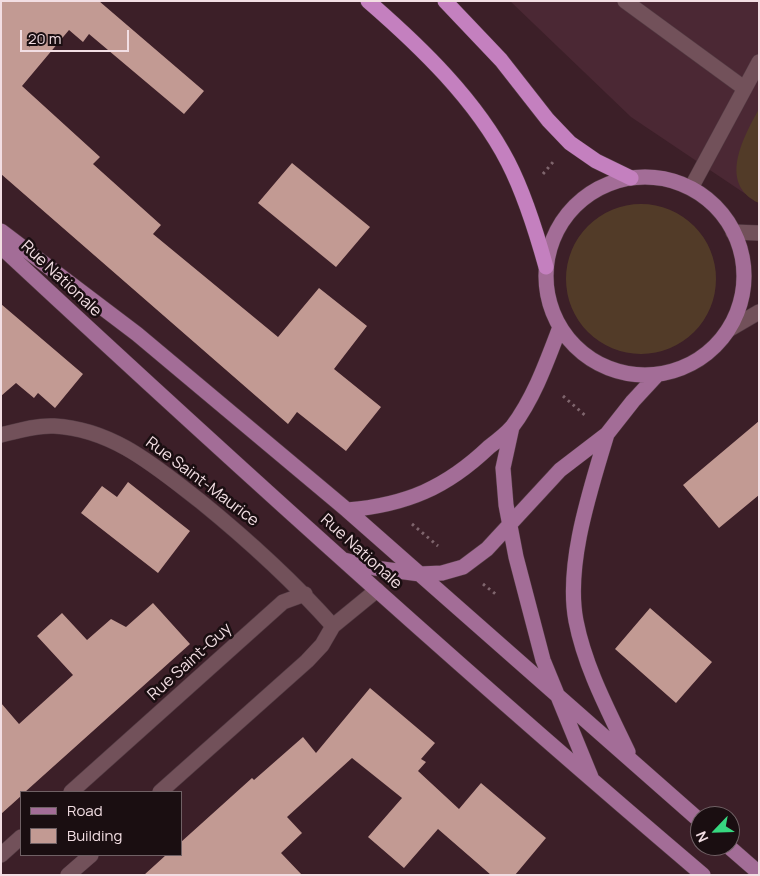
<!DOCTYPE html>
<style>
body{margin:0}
#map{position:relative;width:760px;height:876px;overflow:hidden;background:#3c1f28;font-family:Manrope,sans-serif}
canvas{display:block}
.frame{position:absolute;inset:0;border:2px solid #f2dee3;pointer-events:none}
.legend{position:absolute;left:20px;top:791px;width:162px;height:65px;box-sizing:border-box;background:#1a0e11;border:1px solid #706165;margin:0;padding:6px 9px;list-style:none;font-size:15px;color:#f2dee3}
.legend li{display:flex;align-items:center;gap:10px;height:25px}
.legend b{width:25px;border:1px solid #706165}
.north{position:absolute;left:690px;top:806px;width:50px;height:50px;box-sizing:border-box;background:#1a0e11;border:1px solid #706165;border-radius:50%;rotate:246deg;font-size:14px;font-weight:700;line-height:20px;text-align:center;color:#f2dee3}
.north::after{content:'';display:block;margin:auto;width:18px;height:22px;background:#37d880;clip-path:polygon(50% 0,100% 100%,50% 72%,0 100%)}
.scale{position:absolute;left:20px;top:30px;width:109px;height:22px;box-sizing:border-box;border:2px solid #f2dee3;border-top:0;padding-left:6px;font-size:15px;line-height:18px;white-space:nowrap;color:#f2dee3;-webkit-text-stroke:4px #1a0e11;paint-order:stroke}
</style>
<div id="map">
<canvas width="760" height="876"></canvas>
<div class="frame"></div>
<ul class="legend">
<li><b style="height:6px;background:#a36d97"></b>Road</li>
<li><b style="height:14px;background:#c29a93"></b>Building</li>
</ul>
<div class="north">N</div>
<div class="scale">20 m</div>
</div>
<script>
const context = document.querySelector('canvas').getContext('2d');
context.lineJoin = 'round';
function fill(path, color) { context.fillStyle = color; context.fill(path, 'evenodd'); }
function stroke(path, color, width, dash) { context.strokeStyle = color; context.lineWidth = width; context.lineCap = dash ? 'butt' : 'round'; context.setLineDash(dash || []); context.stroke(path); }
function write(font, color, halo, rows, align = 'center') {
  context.font = font + ' Manrope,sans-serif'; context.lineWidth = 5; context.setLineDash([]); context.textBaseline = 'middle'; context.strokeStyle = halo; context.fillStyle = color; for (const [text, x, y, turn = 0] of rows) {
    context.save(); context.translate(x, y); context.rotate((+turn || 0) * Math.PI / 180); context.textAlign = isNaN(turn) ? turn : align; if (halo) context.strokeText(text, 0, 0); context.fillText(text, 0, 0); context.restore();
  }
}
fill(new Path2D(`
 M 510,1 L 759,1 L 759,203 L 631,117 Z`), '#4b2834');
fill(new Path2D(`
 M 759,109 L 759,203 C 717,184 744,136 759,109 Z
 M566 279a75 75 0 1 1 150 0a75 75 0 1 1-150 0Z`), '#523b28');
fill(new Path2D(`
 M 1,1 L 99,1 L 204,91 L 184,114 L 89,34 L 83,42 L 69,30 L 22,86 L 100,157 L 93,164 L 161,225 L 153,234 L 278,337 L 319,288 L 367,326 L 334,369 L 381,407 L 346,451 L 297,412 L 288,424 L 1,174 Z
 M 292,163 L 370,227 L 336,267 L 258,203 Z
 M 1,304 L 83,374 L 55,408 L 38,393 L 34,398 L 16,383 L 1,396 Z
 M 759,421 L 759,495 L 719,528 L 683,485 Z
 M 128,482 L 190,531 L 158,573 L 81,513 L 102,486 L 117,497 Z
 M 153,603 L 190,644 L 25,792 L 21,792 L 21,796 L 1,814 L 1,703 L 19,724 L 73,675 L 37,636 L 62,613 L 87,640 L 111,619 L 126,627 Z
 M 650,608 L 712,662 L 676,703 L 615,649 Z
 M 370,688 L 435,743 L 421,759 L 426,762 L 418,771 L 459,809 L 481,783 L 546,838 L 515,875 L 491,875 L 438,829 L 404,868 L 368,837 L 402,798 L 352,758 L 287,817 L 302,833 L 281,853 L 302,875 L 144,875 L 166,855 L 181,855 L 181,842 L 252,778 L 254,780 L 303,737 L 316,753 Z`), '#c29a93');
const minor = new Path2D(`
 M 625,1 L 744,88
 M 691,188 L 759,62
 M 733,232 L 759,233
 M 728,330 L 759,312
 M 1,435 C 17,431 37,425 54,426 C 113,429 156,467 200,501 C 248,540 292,580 333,626
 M 71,792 L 283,602 L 305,594
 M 160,792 L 307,661 L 322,645 L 333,626 L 377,590
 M 1,855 L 21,837
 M 68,875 L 91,855`);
const major = new Path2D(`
 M546 276a99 99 0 1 1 198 0a99 99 0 1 1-198 0Z
 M 1,231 L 137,334 L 347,510 L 700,821
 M 1,247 C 231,461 464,672 703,875
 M 512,427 L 503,468 L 506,505 L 516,557 L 543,660 L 591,777
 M 607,434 C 591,488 565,564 576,621 C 585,667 608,710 628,752
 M 347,510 C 406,505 446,488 489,447 C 497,441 506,434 512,427 C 534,398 547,361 560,327
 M 344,560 L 375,568 L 420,574 L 442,573 L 463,567 L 487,549 L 560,470 L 607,434 L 633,401 L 658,374
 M 728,846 L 759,873`);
const highway = new Path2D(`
 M 368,1 C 421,47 476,100 508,162 C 525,195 536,231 546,267
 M 445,1 L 501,60 L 548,120 L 570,143 L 596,161 L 631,178`);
stroke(minor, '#533b43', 16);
stroke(major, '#533b43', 16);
stroke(highway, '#533b43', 16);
stroke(new Path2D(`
 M 543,174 L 553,162
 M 563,396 L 587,417
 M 412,524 L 438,546
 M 483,584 L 498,596`), '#7f656d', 3, [2.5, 4]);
stroke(minor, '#72515a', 15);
stroke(major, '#a36d97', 15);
stroke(highway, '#c480bf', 15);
write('16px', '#f2dee3', '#1a0e11', [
 ["Rue Nationale",61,279,43],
 ["Rue Saint-Maurice",202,482,37],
 ["Rue Nationale",361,552,42],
 ["Rue Saint-Guy",190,662,-42]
]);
</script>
